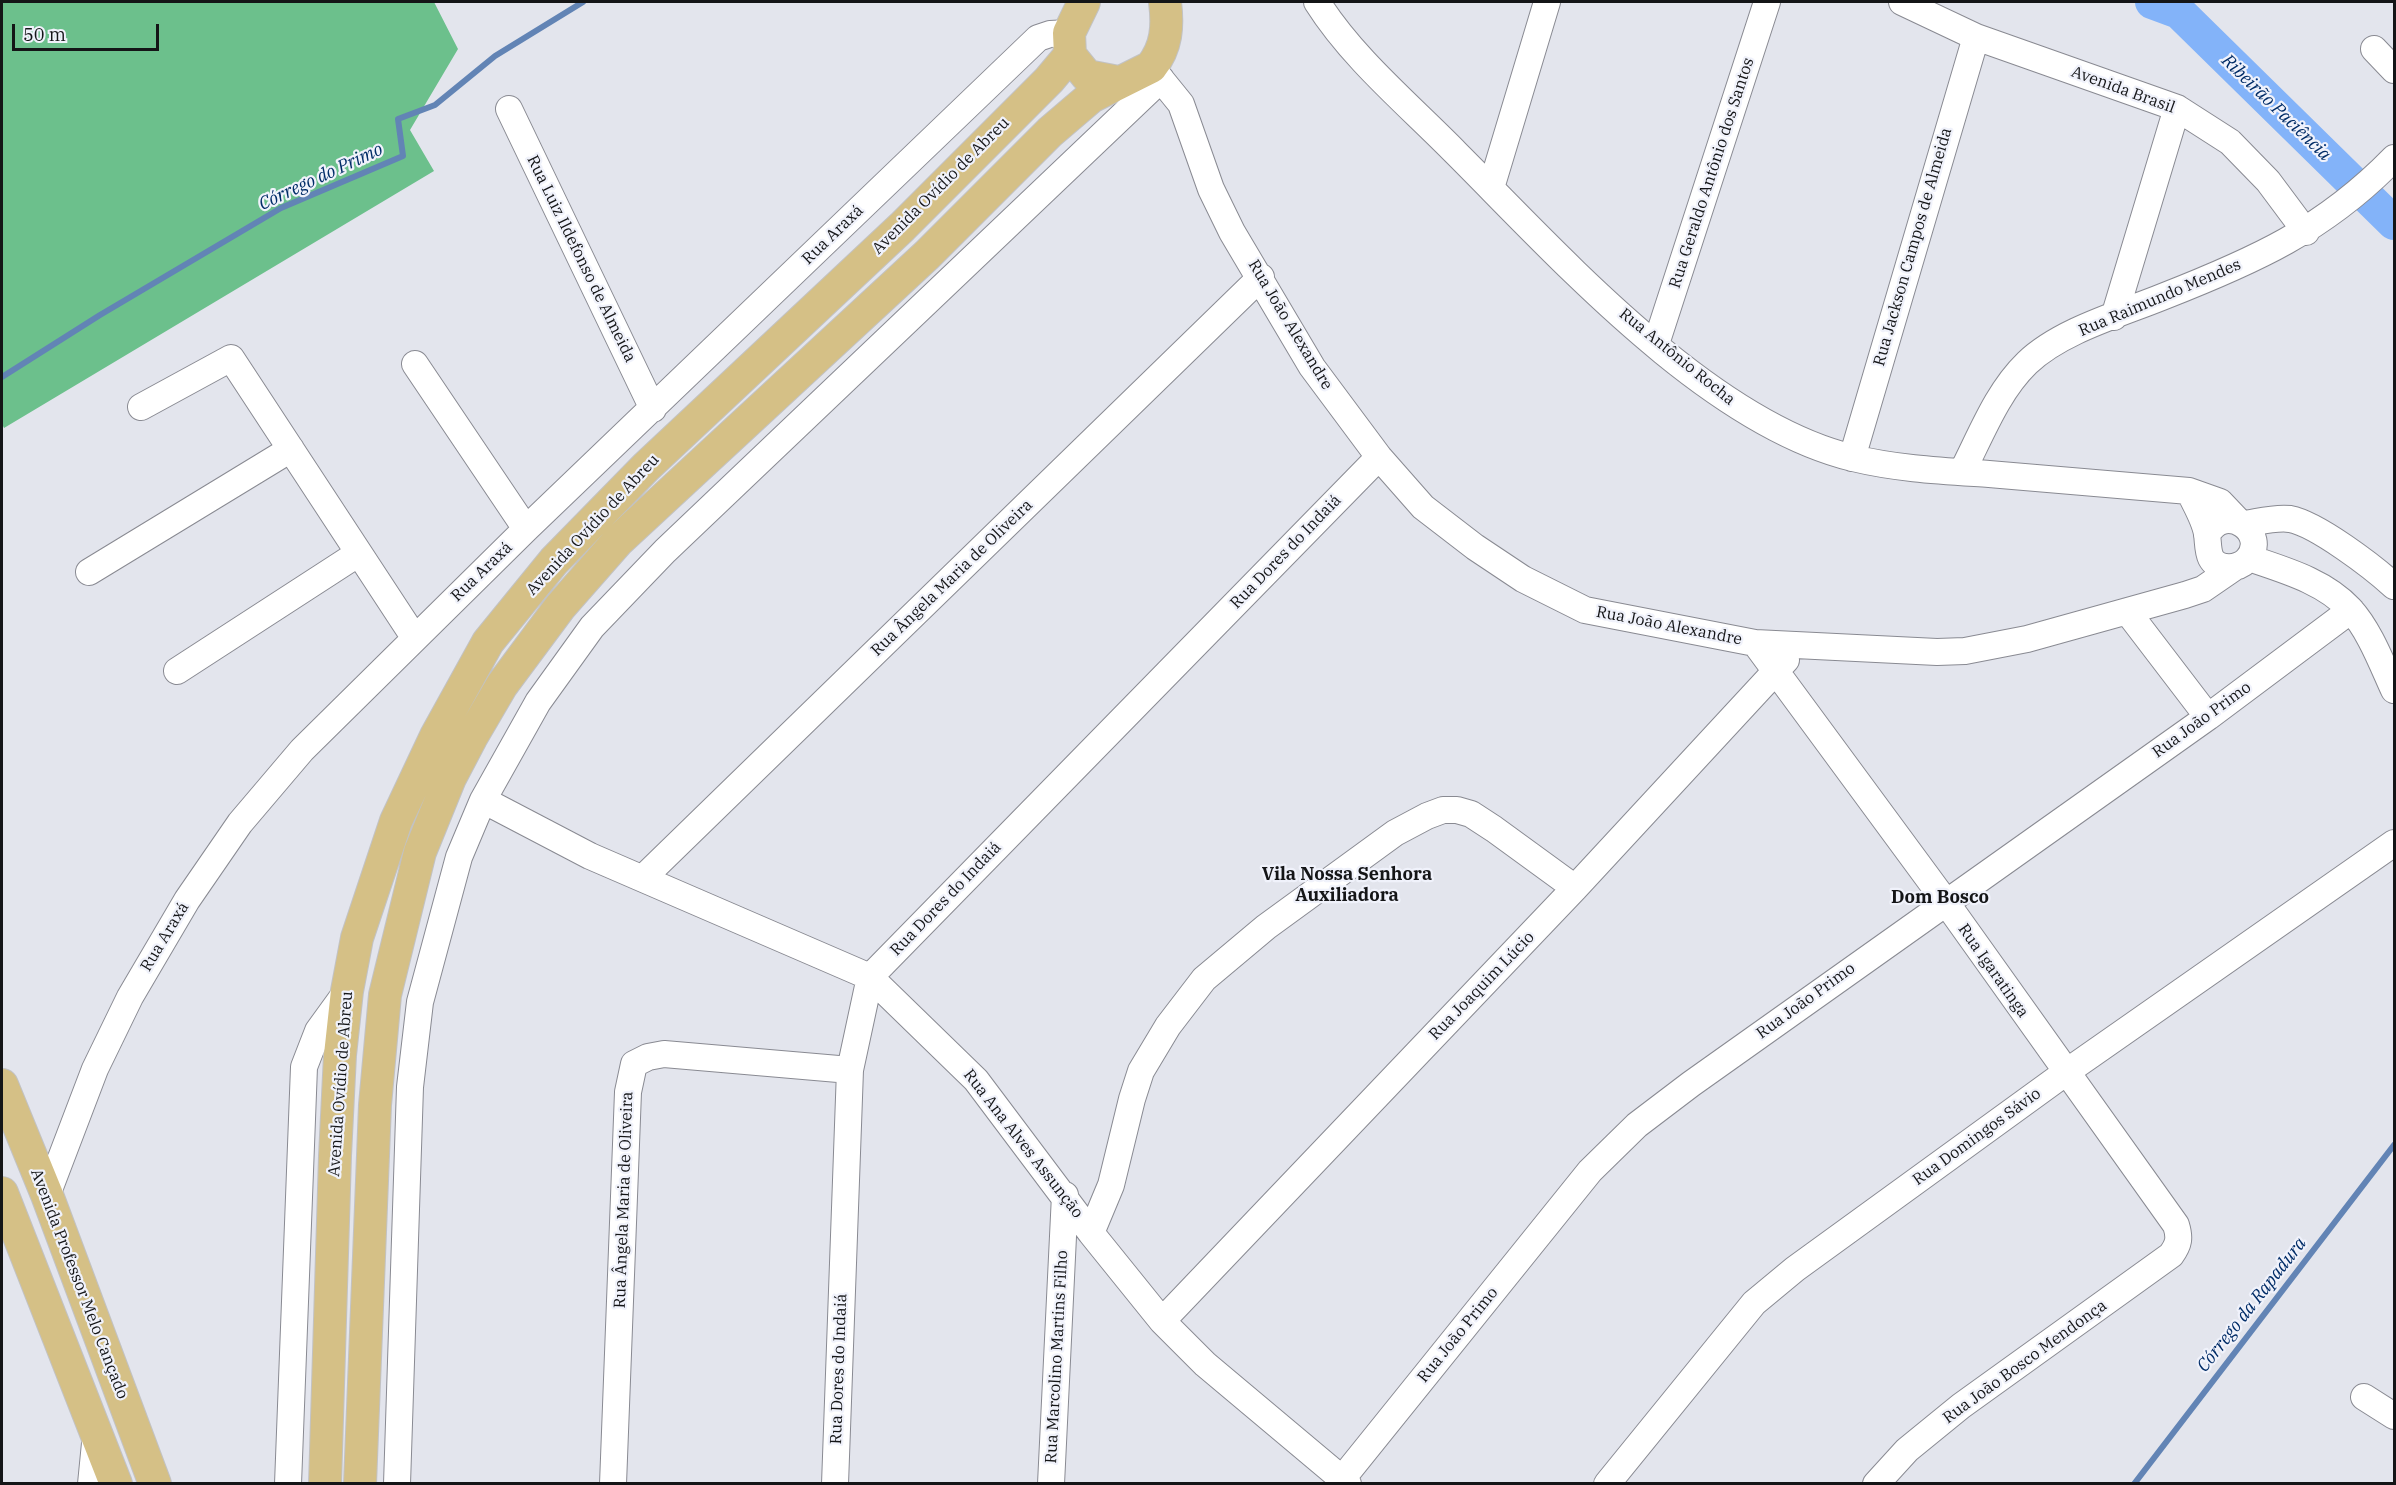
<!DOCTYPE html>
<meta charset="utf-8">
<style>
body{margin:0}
#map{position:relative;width:2396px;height:1485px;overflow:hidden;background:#e3e5ed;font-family:"IBM Plex Serif",serif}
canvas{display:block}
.frame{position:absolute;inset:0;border:3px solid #141517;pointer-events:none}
.scale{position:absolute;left:12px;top:24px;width:147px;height:27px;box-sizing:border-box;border:3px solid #141517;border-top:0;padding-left:8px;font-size:18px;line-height:21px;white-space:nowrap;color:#141517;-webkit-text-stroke:4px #f0f2fb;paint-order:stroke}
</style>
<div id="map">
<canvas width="2396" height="1485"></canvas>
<div class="frame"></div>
<div class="scale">50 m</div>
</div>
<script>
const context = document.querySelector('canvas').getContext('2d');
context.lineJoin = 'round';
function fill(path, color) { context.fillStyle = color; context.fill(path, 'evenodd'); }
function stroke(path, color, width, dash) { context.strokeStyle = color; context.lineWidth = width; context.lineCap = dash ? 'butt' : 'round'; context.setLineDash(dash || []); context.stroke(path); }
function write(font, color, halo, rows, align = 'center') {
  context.font = font + ' "IBM Plex Serif",serif'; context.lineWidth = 4.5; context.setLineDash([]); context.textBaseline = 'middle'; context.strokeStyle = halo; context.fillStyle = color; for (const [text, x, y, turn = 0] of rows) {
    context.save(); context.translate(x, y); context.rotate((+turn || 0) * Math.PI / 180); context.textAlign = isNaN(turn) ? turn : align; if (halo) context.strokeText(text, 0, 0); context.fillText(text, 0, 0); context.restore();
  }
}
fill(new Path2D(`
 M 2,2 L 434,2 L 458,49 L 410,130 L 434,171 L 4,428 L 2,424 Z`), '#6cc08c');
stroke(new Path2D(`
 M 2,377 L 100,315 L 281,208 L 403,156 L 398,119 L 435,105 L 495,56 L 583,2
 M 2134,1484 L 2394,1145`), '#6284b5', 6);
stroke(new Path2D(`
 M 2152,2 L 2179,12 L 2394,223`), '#83b3f9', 34);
const minor = new Path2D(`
 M 1317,2 C 1353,59 1409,105 1456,153 C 1560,257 1708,423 1853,458 C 1898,469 1944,471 1989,474 C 2056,480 2123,485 2189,491 L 2220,502 L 2239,522
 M 1902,2 L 1976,37 L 2177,108 L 2230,142 L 2268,181 L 2306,232
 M 2374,49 L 2394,70
 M 1151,67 L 1181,104 L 1211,189 L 1232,232 L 1312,367 L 1379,457 L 1423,507 L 1475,547 L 1523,579 L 1585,610 L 1755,643 L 1937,652 L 1965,651 L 2027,639 L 2185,595 L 2203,589 L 2235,567
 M 509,109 L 653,409
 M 1491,188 L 1547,2
 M 2114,317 L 2177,108
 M 1656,344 L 1767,2
 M 415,364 L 526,529
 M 141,407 L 231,358 L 414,637
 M 1852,458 L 1976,37
 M 1962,472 C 1981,435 1997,392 2027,363 C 2060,331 2120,314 2162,297 C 2254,261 2324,230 2394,158
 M 2189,491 C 2195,504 2205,520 2207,534 C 2209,548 2206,564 2225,567 C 2233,568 2241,566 2247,560 C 2271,534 2225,500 2207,535
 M 2244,524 C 2258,522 2275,517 2290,519 C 2317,524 2373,567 2394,586
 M 2249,558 C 2284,570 2324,581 2350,609 C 2370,631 2382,664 2394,690
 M 89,572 L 291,449
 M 2127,611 L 2208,717
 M 1755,643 L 1945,901 L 2176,1225 C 2180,1238 2179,1244 2171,1255 L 1961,1406 L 1907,1450 L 1876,1484
 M 177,671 L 359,553
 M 483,800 L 590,856 L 870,977 L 976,1080 L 1091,1233 L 1162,1321 L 1205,1364 L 1348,1484
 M 643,878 L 1261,277
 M 47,1195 L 95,1069 L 130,997 L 187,900 L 240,823 L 302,750 L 526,529 L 1038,38 L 1050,34 L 1069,33
 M 1091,1233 L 1111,1185 L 1132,1099 L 1141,1071 L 1168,1026 L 1204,979 L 1266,927 L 1395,833 L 1427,816 L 1443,810 L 1457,810 L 1471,814 L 1494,829 L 1575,888
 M 1162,1321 L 1575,888 L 1786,660
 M 2364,1397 L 2394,1416
 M 1342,1479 L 1590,1171 L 1637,1125 L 1691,1084 L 2208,717 L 2351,610
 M 91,1484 L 96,1433
 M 288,1484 L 304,1067 L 318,1031 L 347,991
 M 397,1484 L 410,1087 L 420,1002 L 459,857 L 483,800 L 538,702 L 592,627 L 665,551 L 1161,79
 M 613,1484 L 628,1092 L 634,1064 L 648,1057 L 664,1054 L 850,1070
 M 835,1484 L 850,1070 L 870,977 L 1379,457
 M 1051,1484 L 1065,1195
 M 1607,1484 L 1754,1303 L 1795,1269 L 2065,1073 L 2394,843`);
const major = new Path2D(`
 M 1084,2 L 1069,33 L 1070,55 L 1087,76 L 1118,82
 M 2,1085 L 47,1195 L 155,1484
 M 2,1193 L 116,1484
 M 325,1484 L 335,1156 L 340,1055 L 347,991 L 357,938 L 396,821 L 436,736 L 488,642 L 554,561 L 646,467 L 902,227 L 1049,80 L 1070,55
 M 360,1484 L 375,1105 L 385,995 L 420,852 L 450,778 L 471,738 L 502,685 L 560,607 L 618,541 L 927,255 L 1050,132 L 1091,97 L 1151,67 C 1167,47 1168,26 1165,2`);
stroke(minor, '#898a92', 28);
stroke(major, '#c2c2c3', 34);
stroke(minor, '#fff', 26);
stroke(major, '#d5c086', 32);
write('16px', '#141517', '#f0f2fb', [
 ["Avenida Brasil",2123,90,20],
 ["Rua Geraldo Antônio dos Santos",1712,173,-72],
 ["Avenida Ovídio de Abreu",941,186,-45],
 ["Rua Araxá",833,235,-44],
 ["Rua Jackson Campos de Almeida",1913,247,-74],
 ["Rua Luiz Ildefonso de Almeida",581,259,64],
 ["Rua Raimundo Mendes",2160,298,-23],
 ["Rua João Alexandre",1290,325,59],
 ["Rua Antônio Rocha",1677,357,39],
 ["Avenida Ovídio de Abreu",593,525,-47],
 ["Rua Dores do Indaiá",1286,552,-46],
 ["Rua Araxá",482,572,-44],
 ["Rua Ângela Maria de Oliveira",952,578,-44],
 ["Rua João Alexandre",1669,626,11],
 ["Rua João Primo",2202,720,-36],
 ["Rua Dores do Indaiá",946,899,-46],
 ["Rua Araxá",165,937,-59],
 ["Rua Igaratinga",1993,971,55],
 ["Rua Joaquim Lúcio",1482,986,-46],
 ["Rua João Primo",1806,1001,-36],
 ["Avenida Ovídio de Abreu",341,1084,-86],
 ["Rua Domingos Sávio",1977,1137,-36],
 ["Rua Ana Alves Assunção",1023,1144,52],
 ["Rua Ângela Maria de Oliveira",624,1200,-88],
 ["Avenida Professor Melo Cançado",79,1284,69],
 ["Rua João Primo",1458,1335,-51],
 ["Rua Marcolino Martins Filho",1057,1357,-87],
 ["Rua João Bosco Mendonça",2025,1362,-36],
 ["Rua Dores do Indaiá",839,1369,-88]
]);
write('italic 18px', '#002c67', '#f0f2fb', [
 ["Ribeirão Paciência",2276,108,44],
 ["Córrego do Primo",321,177,-25],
 ["Córrego da Rapadura",2252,1305,-52]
]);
write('bold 18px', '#141517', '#f0f2fb', [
 ["Vila Nossa Senhora",1347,875],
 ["Auxiliadora",1347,896],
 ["Dom Bosco",1940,898]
]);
</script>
